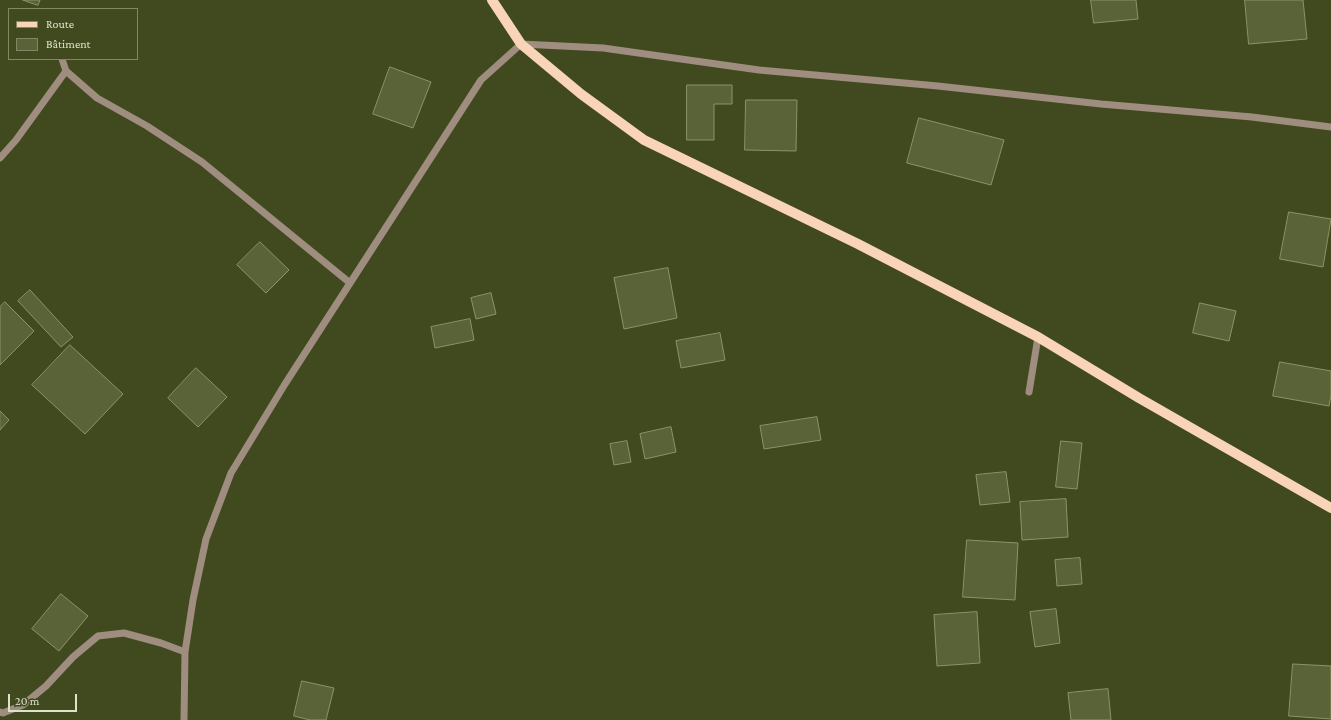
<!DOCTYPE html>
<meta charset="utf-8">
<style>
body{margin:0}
#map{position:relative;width:1331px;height:720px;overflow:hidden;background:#414a1f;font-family:"Crimson Pro",serif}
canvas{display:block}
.legend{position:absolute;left:8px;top:8px;width:130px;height:52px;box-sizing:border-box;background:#414a1f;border:1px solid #7f8764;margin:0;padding:5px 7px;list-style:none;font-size:12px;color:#dde3cb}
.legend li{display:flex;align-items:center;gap:8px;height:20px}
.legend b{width:20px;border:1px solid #7f8764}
.scale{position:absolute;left:8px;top:694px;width:69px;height:18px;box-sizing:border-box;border:2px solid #dde3cb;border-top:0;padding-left:5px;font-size:12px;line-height:14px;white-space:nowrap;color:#dde3cb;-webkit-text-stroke:3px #414a1f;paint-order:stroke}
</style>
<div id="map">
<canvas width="1331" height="720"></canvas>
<ul class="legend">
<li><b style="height:5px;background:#f9d4b9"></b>Route</li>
<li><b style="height:11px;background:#5a6338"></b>Bâtiment</li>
</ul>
<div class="scale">20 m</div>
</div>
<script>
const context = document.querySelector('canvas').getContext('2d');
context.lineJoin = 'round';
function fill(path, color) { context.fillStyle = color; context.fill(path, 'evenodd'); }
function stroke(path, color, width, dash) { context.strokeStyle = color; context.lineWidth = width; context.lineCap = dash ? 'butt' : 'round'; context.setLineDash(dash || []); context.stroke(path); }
const building = new Path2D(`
 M 23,0 L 40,0 L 38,5 Z
 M 1091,0 L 1136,0 L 1138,19 L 1094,23 Z
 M 1245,0 L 1303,0 L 1307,39 L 1249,44 Z
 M 390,67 L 431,82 L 413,128 L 373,114 Z
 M 687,85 L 732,85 L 732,104 L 714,104 L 714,140 L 687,140 Z
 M 746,100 L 797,100 L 796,151 L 745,150 Z
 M 919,118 L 1004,140 L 991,185 L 907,163 Z
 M 1289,212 L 1331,219 L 1323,267 L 1280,259 Z
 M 260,242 L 289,270 L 266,293 L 237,265 Z
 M 668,268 L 677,318 L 624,329 L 614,278 Z
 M 30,290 L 73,337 L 61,347 L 18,301 Z
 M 491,293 L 496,314 L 476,319 L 471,298 Z
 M 5,302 L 34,331 L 0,365 L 0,307 Z
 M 1200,303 L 1236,311 L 1229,341 L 1193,333 Z
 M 470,319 L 474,340 L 435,348 L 431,327 Z
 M 720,333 L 725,360 L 681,368 L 676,341 Z
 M 70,345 L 123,394 L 85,434 L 32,385 Z
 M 1280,362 L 1331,371 L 1331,395 L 1329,406 L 1273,396 Z
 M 196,368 L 227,397 L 198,427 L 168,398 Z
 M 0,411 L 9,420 L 0,430 Z
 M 817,417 L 821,440 L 764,449 L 760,426 Z
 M 671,427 L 676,452 L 645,459 L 640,434 Z
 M 627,441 L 631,462 L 614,465 L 610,444 Z
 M 1061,441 L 1082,443 L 1077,489 L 1056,487 Z
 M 1006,472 L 1010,502 L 980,505 L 976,475 Z
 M 1066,499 L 1068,537 L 1022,540 L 1020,502 Z
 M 967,540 L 1018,543 L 1015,600 L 963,597 Z
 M 1080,558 L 1082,584 L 1057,586 L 1055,560 Z
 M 61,594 L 88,616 L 59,651 L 32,629 Z
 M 1056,609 L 1060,643 L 1035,647 L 1030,612 Z
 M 977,612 L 980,663 L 937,666 L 934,615 Z
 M 1293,664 L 1331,666 L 1331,719 L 1289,716 Z
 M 302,681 L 334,688 L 326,720 L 310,720 L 294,716 Z
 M 1108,689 L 1111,720 L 1071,720 L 1068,693 Z`);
fill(building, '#5a6338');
stroke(building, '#8a9467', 1);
stroke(new Path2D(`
 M 62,59 L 66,71 L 97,98 L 147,126 L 202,162 L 350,283
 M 0,158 L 16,140 L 66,71
 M 1029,392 L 1038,337
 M 0,712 L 3,713 L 23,705 L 46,686 L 73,657 L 98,636 L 124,633 L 161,643 L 185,652
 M 184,720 L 185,652 L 193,600 L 206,539 L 231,473 L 285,384 L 481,80 L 521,44 L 603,48 L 759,70 L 938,86 L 1101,104 L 1252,117 L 1331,127`), '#9f8d80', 7);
stroke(new Path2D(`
 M 492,0 L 521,44 L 581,94 L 644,140 L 858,244 L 1038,337 L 1139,398 L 1331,508`), '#f9d4b9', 10);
</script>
